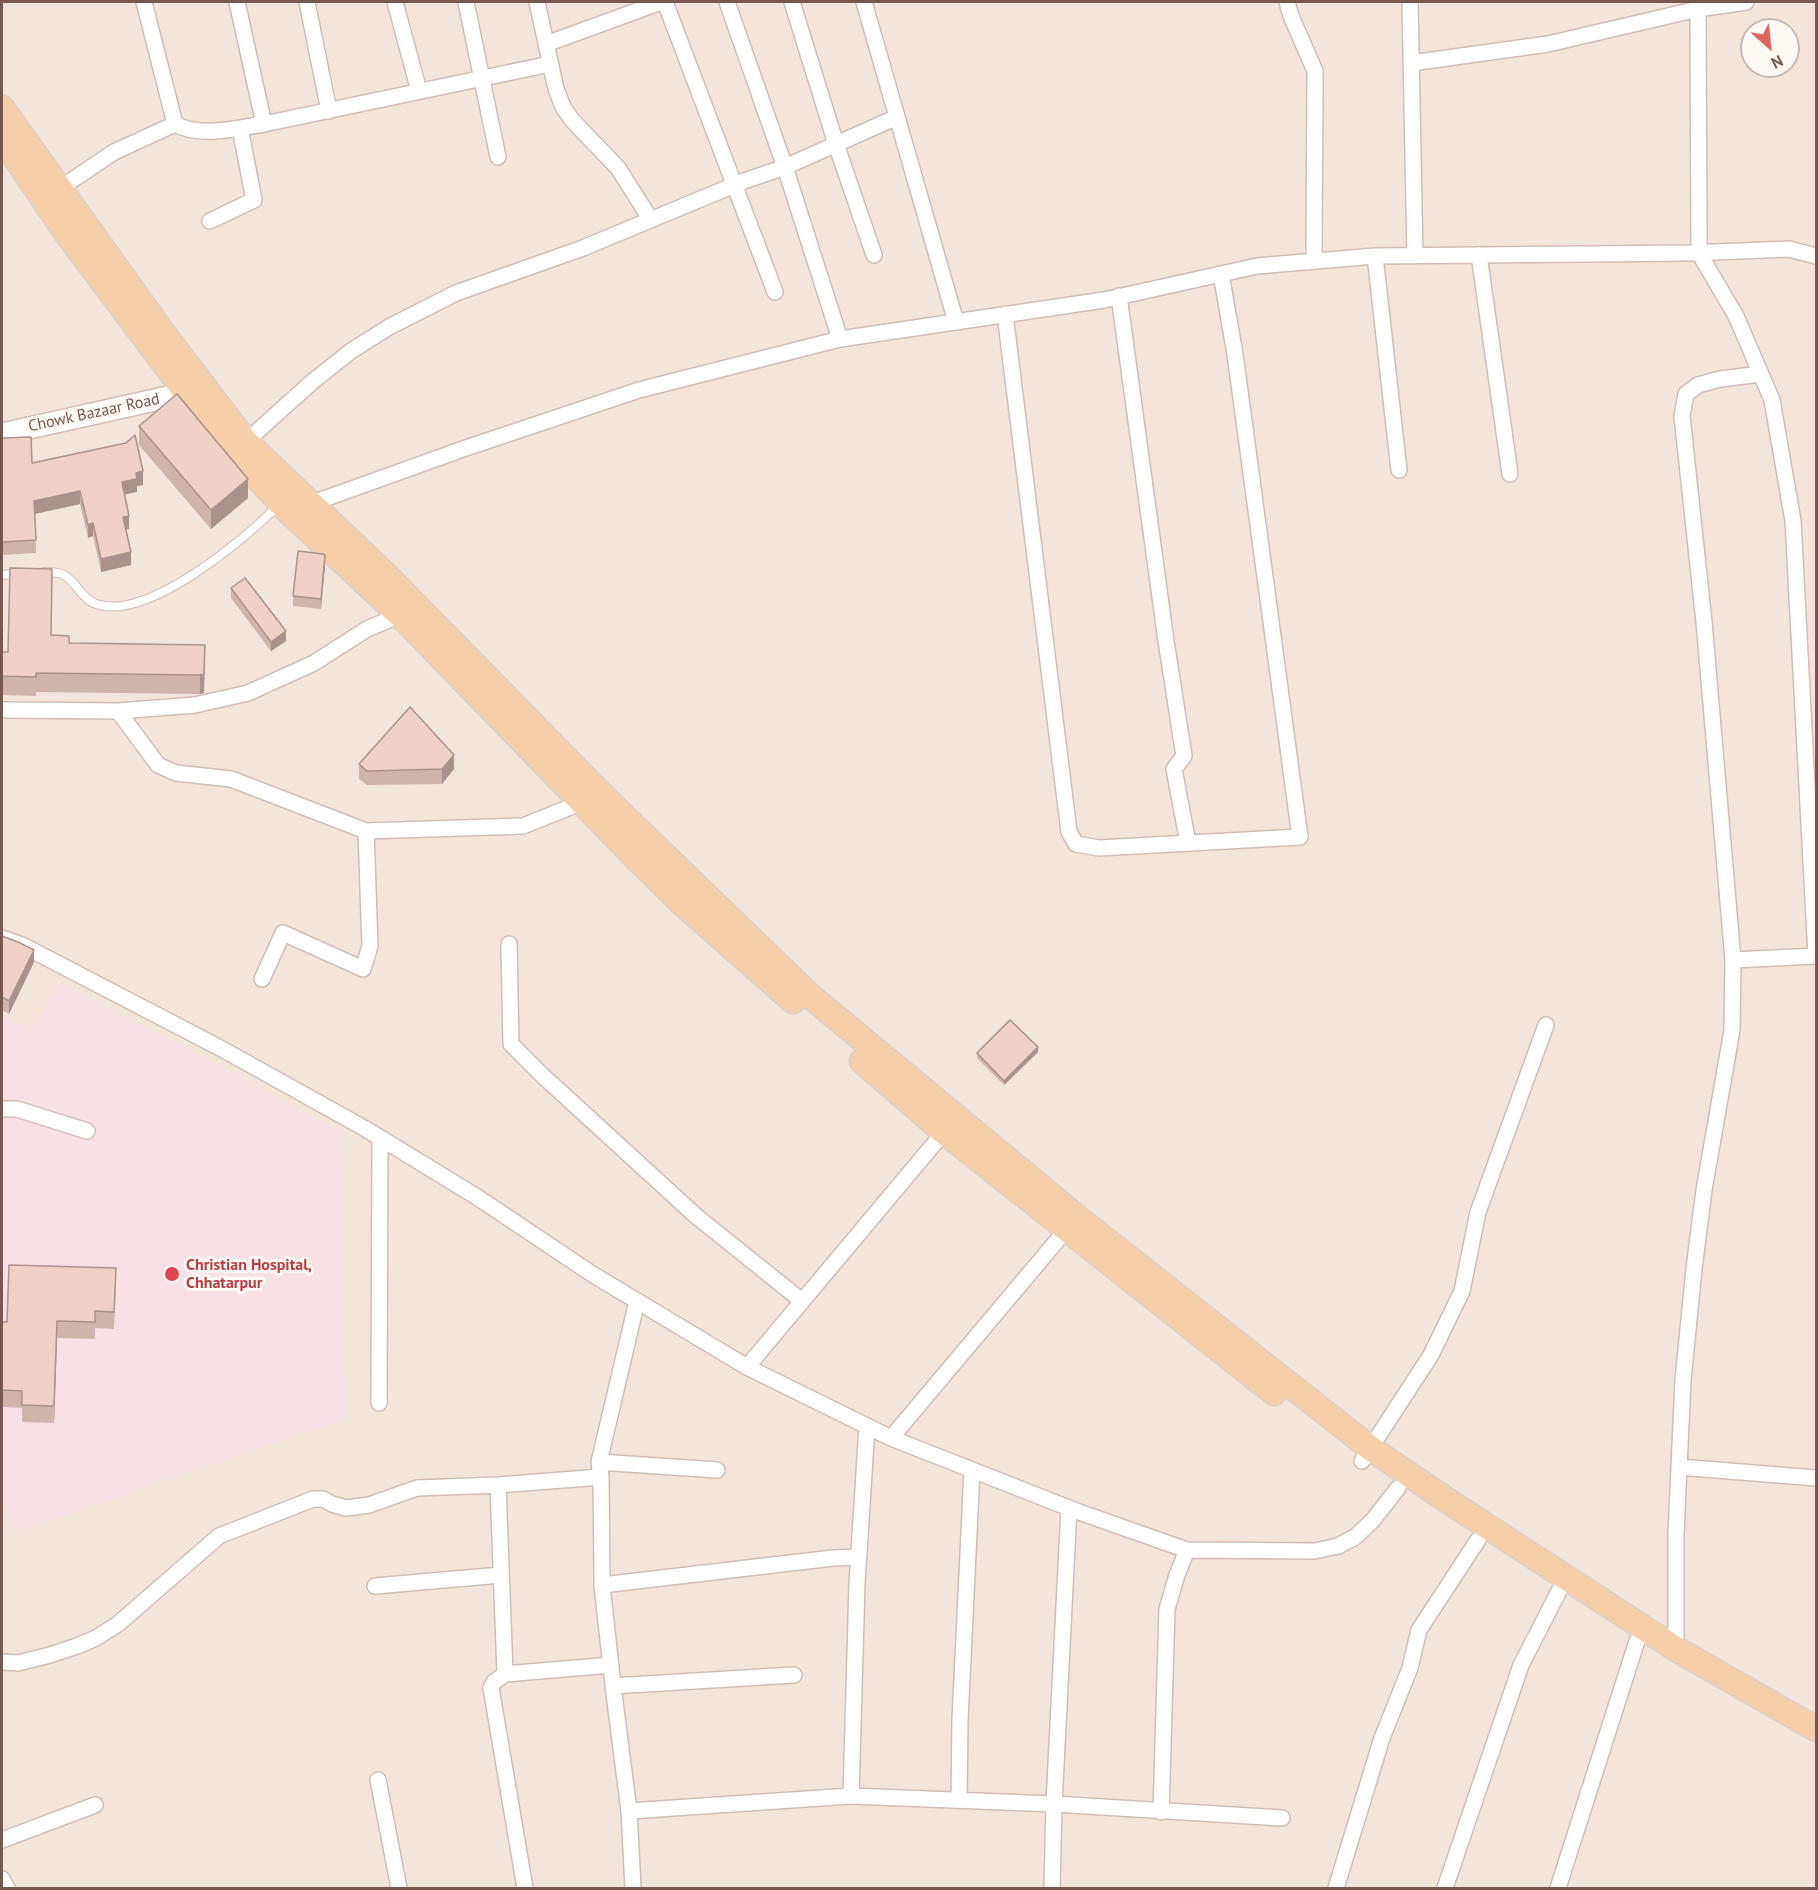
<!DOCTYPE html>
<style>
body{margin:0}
#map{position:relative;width:1818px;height:1890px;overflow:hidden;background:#fcf4ed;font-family:"PT Sans",sans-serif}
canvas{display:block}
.frame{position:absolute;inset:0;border:3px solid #78584f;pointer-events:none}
.north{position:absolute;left:1740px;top:18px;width:60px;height:60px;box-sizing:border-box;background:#fef9f4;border:2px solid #c8b9b2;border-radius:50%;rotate:153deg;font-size:16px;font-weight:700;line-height:24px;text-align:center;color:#78584f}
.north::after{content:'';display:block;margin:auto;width:21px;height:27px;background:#df6459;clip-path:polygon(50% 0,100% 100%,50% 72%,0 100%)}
</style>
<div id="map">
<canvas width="1818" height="1890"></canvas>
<div class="frame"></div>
<div class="north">N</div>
</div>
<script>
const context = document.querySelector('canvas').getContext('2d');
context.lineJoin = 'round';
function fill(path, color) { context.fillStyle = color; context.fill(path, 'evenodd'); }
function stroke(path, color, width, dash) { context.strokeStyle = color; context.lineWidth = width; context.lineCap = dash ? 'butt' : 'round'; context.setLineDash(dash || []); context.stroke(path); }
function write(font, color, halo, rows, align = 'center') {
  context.font = font + ' "PT Sans",sans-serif'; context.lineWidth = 6; context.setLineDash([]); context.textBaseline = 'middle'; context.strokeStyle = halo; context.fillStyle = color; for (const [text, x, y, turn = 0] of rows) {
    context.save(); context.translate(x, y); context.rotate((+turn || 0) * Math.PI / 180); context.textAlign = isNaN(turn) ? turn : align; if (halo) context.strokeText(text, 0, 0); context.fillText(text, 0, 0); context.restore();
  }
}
fill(new Path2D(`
 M 2,2 L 1816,2 L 1816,1888 L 2,1888 ZM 1752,30 L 1788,30 L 1788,66 L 1752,66 Z`), '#f4e5db');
fill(new Path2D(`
 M 60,983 L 341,1131 L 346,1418 L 15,1532 L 2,1499 L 2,1017 L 32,1028 Z`), '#f9e0e7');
const service = new Path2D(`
 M 43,572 C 49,572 56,572 62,574 C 76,580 81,599 96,604 C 147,622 243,540 278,506
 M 2,575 L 20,573`);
const minor = new Path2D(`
 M 144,2 L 175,124 C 200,138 237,128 264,124 L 550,64
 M 237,2 L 264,124
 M 307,2 L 329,111
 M 395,2 L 419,91
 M 466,2 L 498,157
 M 537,2 L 556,89 L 563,107 L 572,120 L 618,168 L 651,220
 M 665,2 L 775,292
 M 727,2 L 785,167 L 840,339
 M 792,2 L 836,144 L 874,255
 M 864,2 L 956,322
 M 1287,2 L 1291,16 L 1315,71 L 1314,261
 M 1410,2 L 1415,256
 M 1698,9 L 1699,253 L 1736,316 L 1772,400 L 1793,521 L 1816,956 L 1733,960 L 1704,622 L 1682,416 L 1686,394 L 1698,385 L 1720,379 L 1761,374
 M 546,44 L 661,2
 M 1411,63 L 1548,44 L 1698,9 L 1746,2
 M 59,189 L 114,152 L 175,124
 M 210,221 L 254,200 L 240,128
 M 1479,255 L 1510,474
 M 1375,256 L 1399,470
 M 1119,296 L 1166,641 L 1184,756 L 1174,769 L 1188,843
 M 1005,314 L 1069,832 L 1076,844 L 1099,848 L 1300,837 L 1235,354 L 1221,274
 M 241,446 L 312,382 L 351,351 L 389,327 L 456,293 L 583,248 L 744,181 L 785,167 L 897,117
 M 306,508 L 310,504 L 463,449 L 639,390 L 840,339 L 1104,300 L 1257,266 L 1375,256 L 1689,253 L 1789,249 L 1816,256
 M 2,710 L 118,711 L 158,765 L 176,773 L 231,779 L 366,831 L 523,826 L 583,802
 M 118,711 L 195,705 L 248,693 L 314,663 L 367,629 L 400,615
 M 2,938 L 22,945 L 222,1049 L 364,1128 L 477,1197 L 592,1274 L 747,1367 L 891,1438 L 1079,1512 L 1187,1550 L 1315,1551 L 1338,1546 L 1355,1537 L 1373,1520 L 1398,1488
 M 509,944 L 511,1044 L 542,1075 L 696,1216 L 802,1301
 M 262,979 L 283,933 L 363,969 L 370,946 L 366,831
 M 2,1109 L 17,1109 L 87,1131
 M 747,1367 L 944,1132
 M 379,1403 L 380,1138
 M 891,1438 L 1066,1230
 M 1362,1461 L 1431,1355 L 1462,1291 L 1478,1212 L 1546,1025
 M 599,1462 L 637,1301
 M 1679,1467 L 1816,1478
 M 602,1585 L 601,1477 L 599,1462 L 717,1470
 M 375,1586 L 501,1575
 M 1676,1649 L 1676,1534 L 1683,1380 L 1694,1269 L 1704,1190 L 1732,1030 L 1733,960
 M 2,1662 L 18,1663 L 50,1655 L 77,1646 L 96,1638 L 118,1624 L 219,1536 L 313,1499 L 323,1499 L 332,1504 L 346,1508 L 369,1505 L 417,1488 L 498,1485
 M 505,1674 L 498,1485 L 601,1477
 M 613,1686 L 602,1585 L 833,1558 L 858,1557
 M 378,1780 L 399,1888
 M 851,1796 L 857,1583 L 867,1426
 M 959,1800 L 960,1720 L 972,1470
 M 629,1811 L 613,1686 L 794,1675
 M 1161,1812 L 1167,1609 L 1177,1575 L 1187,1550
 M 2,1840 L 95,1805
 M 2,1879 L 7,1888
 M 525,1888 L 491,1688 L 494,1682 L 505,1674 L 611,1665
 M 633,1888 L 629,1811 L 851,1796 L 1054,1804 L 1069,1508
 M 1052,1888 L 1054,1804 L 1282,1818
 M 1336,1888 L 1382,1738 L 1410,1668 L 1419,1630 L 1478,1540
 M 1445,1888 L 1521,1665 L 1559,1591
 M 1558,1888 L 1637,1641`);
const secondary = new Path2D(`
 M 2,434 L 186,393`);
const primary = new Path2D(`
 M 2,108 L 166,337 L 246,442 L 386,575 L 605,798 L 809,995 L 1073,1214 L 1370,1448 L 1445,1499 L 1676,1649 L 1816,1729
 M 2,138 L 67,234 L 217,434 L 289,512 L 400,615 L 636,858 L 683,904 L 793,1001
 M 862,1061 L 944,1132 L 1274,1393`);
stroke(service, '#d1bdb4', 10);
stroke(minor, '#d1bdb4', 18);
stroke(secondary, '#d4bcb2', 24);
stroke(primary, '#d9d0ce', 27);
stroke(service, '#fff', 8);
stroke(minor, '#fff', 15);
stroke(secondary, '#fff', 21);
stroke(primary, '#f6cfa9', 24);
fill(new Path2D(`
 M 139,426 L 248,498 L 211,529 L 139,445 Z
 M 2,438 L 32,463 L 143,485 L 137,486 L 137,492 L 124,494 L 129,529 L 126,529 L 131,565 L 101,572 L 93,536 L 88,538 L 80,504 L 35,514 L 36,553 L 2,555 Z
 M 325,565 L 321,609 L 293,606 L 293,596 Z
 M 231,588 L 286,641 L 271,651 L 231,598 Z
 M 69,643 L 205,645 L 204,693 L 200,694 L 36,692 L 36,696 L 2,695 L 2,652 L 8,652 Z
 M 359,764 L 454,769 L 442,784 L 367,785 L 359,779 Z
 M 2,936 L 34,962 L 9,1014 L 2,1010 Z
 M 1038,1052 L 1004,1085 L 977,1058 L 977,1053 Z
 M 116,1285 L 114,1329 L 95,1328 L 95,1339 L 57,1338 L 54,1423 L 22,1422 L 22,1408 L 2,1407 L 2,1322 L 7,1322 Z`), '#ceb4a9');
fill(new Path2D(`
 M 143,471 L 143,485 L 137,486 L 137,492 L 122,495 L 122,482 L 136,473 Z
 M 248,479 L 248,498 L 211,529 L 211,510 Z
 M 80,491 L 80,504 L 34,514 L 34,501 Z
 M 129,516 L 129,529 L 123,530 L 123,517 Z
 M 93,523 L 93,536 L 88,538 L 88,525 Z
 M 131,552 L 131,565 L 101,572 L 101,559 Z
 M 325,555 L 325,565 L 321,609 L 321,599 Z
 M 286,631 L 286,641 L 271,651 L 271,642 Z
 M 205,645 L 204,693 L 200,694 L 200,675 Z
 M 454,755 L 454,769 L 442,784 L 442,769 Z
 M 34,950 L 34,962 L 9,1014 L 9,1001 Z
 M 1038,1047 L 1038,1052 L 1004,1085 L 1004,1081 Z
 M 57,1321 L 57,1338 L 54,1423 L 54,1406 Z`), '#a8928a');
const building = new Path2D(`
 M 177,394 L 248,479 L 211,510 L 139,426 Z
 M 135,435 L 143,471 L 136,473 L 137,479 L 122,482 L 129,516 L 123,517 L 131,552 L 101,559 L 93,523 L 88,525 L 80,491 L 34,501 L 36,540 L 2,542 L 2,438 L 31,437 L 32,463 L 126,443 Z
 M 298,551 L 323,554 L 325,555 L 321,599 L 293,596 Z
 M 10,568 L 52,569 L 51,635 L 69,636 L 69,643 L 205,645 L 204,674 L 200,675 L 36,673 L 36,677 L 2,676 L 2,652 L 8,652 Z
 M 245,578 L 286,631 L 271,642 L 231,588 Z
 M 410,707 L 454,755 L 442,769 L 367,771 L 359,764 Z
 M 2,936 L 18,942 L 34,950 L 9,1001 L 2,997 Z
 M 1010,1020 L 1038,1047 L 1004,1081 L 977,1053 Z
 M 9,1265 L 116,1268 L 114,1312 L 95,1311 L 95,1322 L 57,1321 L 54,1406 L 22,1405 L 22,1391 L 2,1390 L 2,1322 L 7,1322 Z`);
fill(building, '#f0d1c5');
stroke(building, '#a8928a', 1.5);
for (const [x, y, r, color] of [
 [172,1274,8,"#e0444e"]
]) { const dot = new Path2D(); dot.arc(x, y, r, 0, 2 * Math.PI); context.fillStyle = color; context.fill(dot); stroke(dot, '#fef9f4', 2); }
write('16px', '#78584f', '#fef9f4', [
 ["Chowk Bazaar Road",94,413,-12]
]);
write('bold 16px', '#be3a42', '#fef9f4', [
 ["Christian Hospital,",186,1265],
 ["Chhatarpur",186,1283]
], 'left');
</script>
